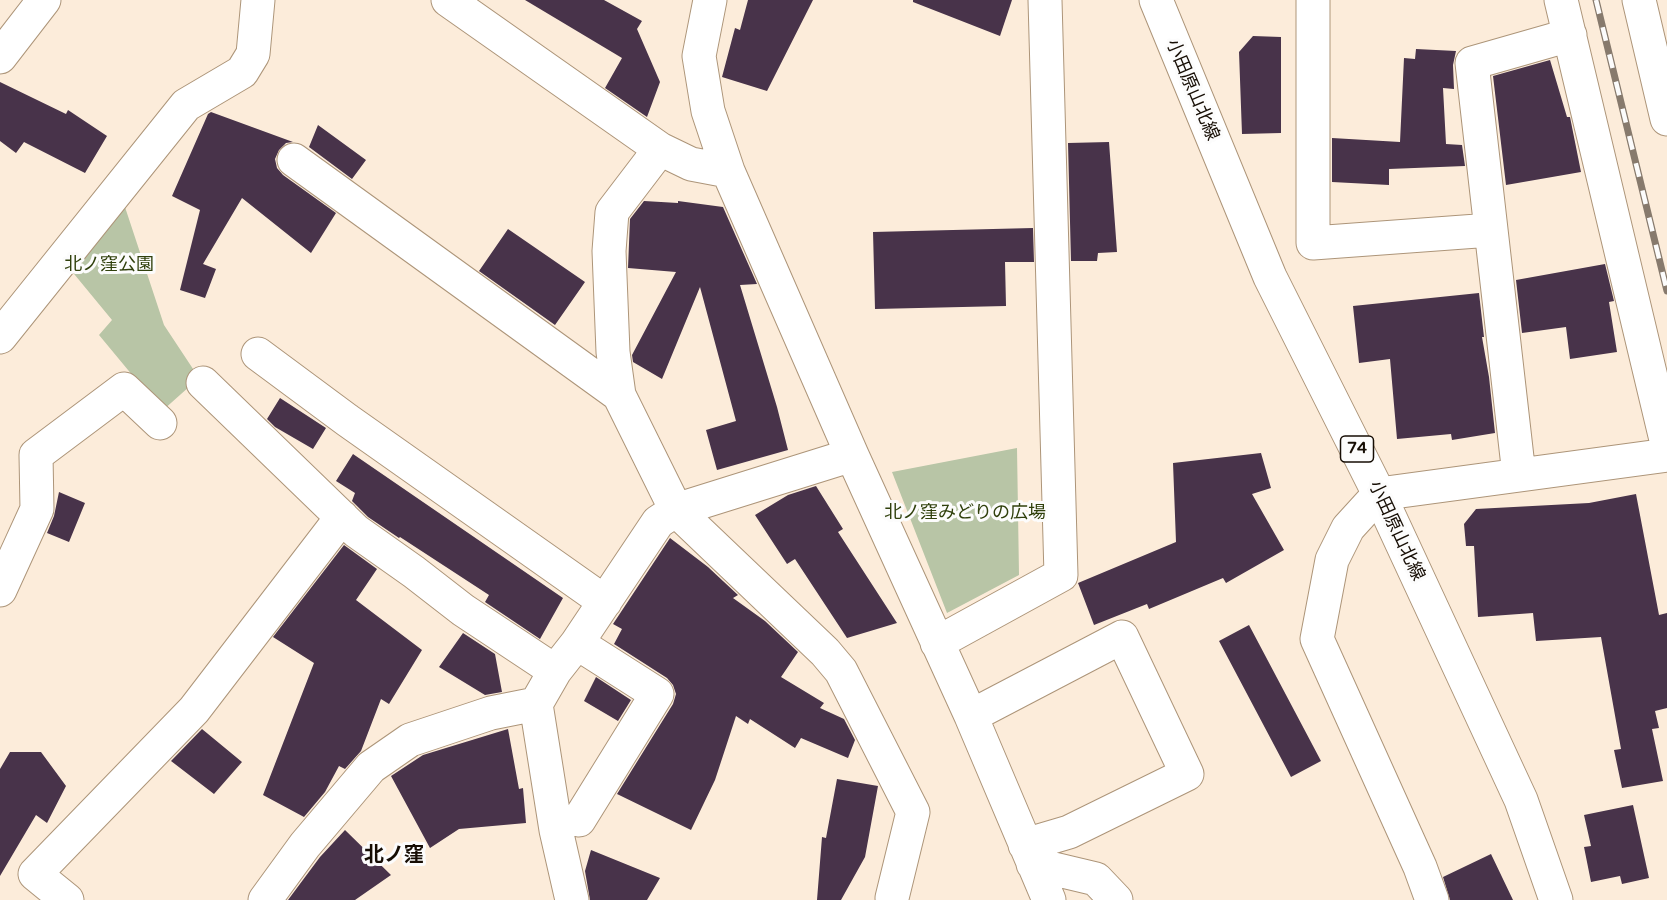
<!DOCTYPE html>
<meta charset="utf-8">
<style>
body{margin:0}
canvas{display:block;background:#fcecda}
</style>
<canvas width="1667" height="900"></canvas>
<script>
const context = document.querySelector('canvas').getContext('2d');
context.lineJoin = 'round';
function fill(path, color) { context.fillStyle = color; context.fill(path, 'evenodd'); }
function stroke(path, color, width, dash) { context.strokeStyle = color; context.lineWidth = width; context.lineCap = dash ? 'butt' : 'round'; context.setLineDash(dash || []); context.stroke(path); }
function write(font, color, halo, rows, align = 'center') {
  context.font = font + ' "Varela Round","Noto Sans JP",sans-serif'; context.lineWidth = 6; context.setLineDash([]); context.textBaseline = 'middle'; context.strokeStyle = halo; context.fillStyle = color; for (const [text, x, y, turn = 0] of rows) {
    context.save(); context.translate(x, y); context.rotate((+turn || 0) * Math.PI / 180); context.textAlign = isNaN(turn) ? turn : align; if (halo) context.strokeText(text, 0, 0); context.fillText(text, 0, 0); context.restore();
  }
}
fill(new Path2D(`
 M 122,198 L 164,325 L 199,378 L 162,411 L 99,335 L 112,320 L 65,263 Z
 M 1017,448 L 1019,575 L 947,613 L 892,472 Z`), '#b8c5a6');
fill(new Path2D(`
 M 525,0 L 604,0 L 642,21 L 637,29 L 660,82 L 647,117 L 605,88 L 622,58 Z
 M 748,0 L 813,0 L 767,91 L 722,77 L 735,28 L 740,30 Z
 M 913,0 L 1012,0 L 1000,36 L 913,2 Z
 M 1253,36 L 1281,37 L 1281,133 L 1242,134 L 1239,52 Z
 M 1416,49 L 1456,51 L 1453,65 L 1454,89 L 1443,88 L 1446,144 L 1462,145 L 1465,166 L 1389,169 L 1389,185 L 1332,182 L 1332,138 L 1400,142 L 1404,58 L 1415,59 Z
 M 1550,60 L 1567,117 L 1570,117 L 1581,172 L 1506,185 L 1493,76 Z
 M 0,82 L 66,114 L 68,110 L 107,136 L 85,173 L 24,142 L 16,153 L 0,141 Z
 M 211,112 L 293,142 L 286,143 L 279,150 L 275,159 L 277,168 L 283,175 L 336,213 L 311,253 L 242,198 L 203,264 L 216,269 L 205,298 L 180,290 L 200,210 L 172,196 L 208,114 Z
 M 318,125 L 366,160 L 352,179 L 309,147 Z
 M 1109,142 L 1117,252 L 1098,253 L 1097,261 L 1071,261 L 1068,143 Z
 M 644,201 L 678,203 L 678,201 L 723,207 L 757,284 L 740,285 L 777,407 L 788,450 L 717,470 L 706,430 L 736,421 L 700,287 L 662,379 L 633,362 L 632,355 L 676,272 L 628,268 L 630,219 Z
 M 1033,228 L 1034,262 L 1005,262 L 1006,306 L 875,309 L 873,232 Z
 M 508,229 L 585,282 L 555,325 L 479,271 Z
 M 1605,264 L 1614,301 L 1609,302 L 1617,352 L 1570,359 L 1566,327 L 1522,333 L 1516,280 Z
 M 1479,293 L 1484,337 L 1482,337 L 1489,377 L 1495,433 L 1452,440 L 1451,434 L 1397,439 L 1390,359 L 1359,363 L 1353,306 Z
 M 280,398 L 326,428 L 313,449 L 275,427 L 267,419 Z
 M 1261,453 L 1271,488 L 1252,494 L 1284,550 L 1226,583 L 1223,578 L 1149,609 L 1147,604 L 1094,625 L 1078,583 L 1176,542 L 1173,463 Z
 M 353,454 L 563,598 L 540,639 L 485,602 L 489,595 L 400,537 L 399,538 L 368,517 L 352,501 L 355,493 L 336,481 Z
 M 816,486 L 843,529 L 838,532 L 897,623 L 847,638 L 795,559 L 787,564 L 755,515 L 788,495 Z
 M 59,492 L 85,503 L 69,542 L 47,533 L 54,516 Z
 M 1636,494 L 1659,615 L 1667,613 L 1667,708 L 1655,711 L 1659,728 L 1652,729 L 1663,781 L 1622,788 L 1614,750 L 1621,749 L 1601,637 L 1536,641 L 1533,613 L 1478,617 L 1474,546 L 1466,546 L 1464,524 L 1476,509 L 1589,503 Z
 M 670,538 L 708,567 L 738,595 L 733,598 L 765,621 L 798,652 L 781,677 L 824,703 L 820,708 L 844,719 L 855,740 L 848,758 L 801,738 L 795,748 L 750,719 L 748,724 L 736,716 L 715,780 L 691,830 L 617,794 L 673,704 L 676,694 L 673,685 L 667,678 L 614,644 L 622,629 L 613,624 Z
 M 344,545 L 377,569 L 356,600 L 422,650 L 389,704 L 381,699 L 361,751 L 345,769 L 339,766 L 325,792 L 304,817 L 263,795 L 314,663 L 273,637 Z
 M 1249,625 L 1321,761 L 1291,777 L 1219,641 Z
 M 463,633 L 495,654 L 502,692 L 485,695 L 439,667 Z
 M 596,677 L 631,700 L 618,721 L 584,701 Z
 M 202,729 L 242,762 L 214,794 L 171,761 Z
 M 508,729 L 519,789 L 523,788 L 526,823 L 459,829 L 430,848 L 391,776 L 423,755 Z
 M 10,752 L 41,752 L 66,786 L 47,823 L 36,815 L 0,876 L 0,769 Z
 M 837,779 L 878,786 L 865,857 L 841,900 L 817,900 L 822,837 L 826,838 Z
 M 1633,805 L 1649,878 L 1622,884 L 1620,876 L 1591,882 L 1584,847 L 1591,846 L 1584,815 Z
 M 345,830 L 391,875 L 355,900 L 288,900 L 320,857 Z
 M 591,850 L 660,878 L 647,900 L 590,900 L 585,871 Z
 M 1491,854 L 1513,900 L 1450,900 L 1443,877 Z`), '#48334a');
const minor = new Path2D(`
 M 448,0 L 660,149 L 691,164 L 728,171
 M 710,0 L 699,56 L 708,111 L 728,171 L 852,455 L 971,716 L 1049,900
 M 1313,0 L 1313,243 L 1491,230
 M 1561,0 L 1667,444
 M 1639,0 L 1667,119
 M 0,57 L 44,0
 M 660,149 L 612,212 L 609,251 L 613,352 L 619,395 L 676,510 L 825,652 L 841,671 L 913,812 L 892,898
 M 294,160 L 619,395
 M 0,337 L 186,105 L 242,72 L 253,54 L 258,0
 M 258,354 L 347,420 L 605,602
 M 203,383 L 356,531 L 414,572 L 463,610 L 555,671
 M 1519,475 L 1472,63 L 1570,35
 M 0,590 L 37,509 L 36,455 L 124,389 L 160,423
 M 577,643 L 657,694 L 579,820
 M 937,643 L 1061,575 L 1045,0
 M 536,704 L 556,830 L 572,900
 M 971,716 L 1122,637 L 1187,774 L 1069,832 L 1025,845
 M 1033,864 L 1096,879 L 1116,900
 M 67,900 L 35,874 L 194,710 L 342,517
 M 265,900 L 305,845 L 371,767 L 410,740 L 491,713 L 536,704 L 555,671 L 577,643 L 658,522 L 676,510 L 852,455
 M 1432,900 L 1420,867 L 1317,639 L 1332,560 L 1348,528 L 1379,494 L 1667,455`);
const major = new Path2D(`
 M 1156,0 L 1270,277 L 1379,494 L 1521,800 L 1556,900`);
stroke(minor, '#ad9579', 35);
stroke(major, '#ad9579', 35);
stroke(minor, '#fff', 33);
stroke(major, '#fff', 33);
const rail = new Path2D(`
 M 1596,0 L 1667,291`);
stroke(rail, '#877a6d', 7);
stroke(rail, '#fcfcfc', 4.5, [14]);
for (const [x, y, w] of [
 [1357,449,33]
]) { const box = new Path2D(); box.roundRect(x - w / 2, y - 13, w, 26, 4.5); context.fillStyle = '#fcfcfc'; context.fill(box); stroke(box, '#160d04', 1.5); }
write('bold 16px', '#160d04', null, [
 ["74",1357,449]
]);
write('18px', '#160d04', '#fcfcfc', [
 ["小田原山北線",1192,90,67],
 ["小田原山北線",1396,531,65]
]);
write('18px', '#30400c', '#fcfcfc', [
 ["北ノ窪公園",109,265],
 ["北ノ窪みどりの広場",965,513]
]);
write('bold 20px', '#160d04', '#fcfcfc', [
 ["北ノ窪",394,856]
]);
</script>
